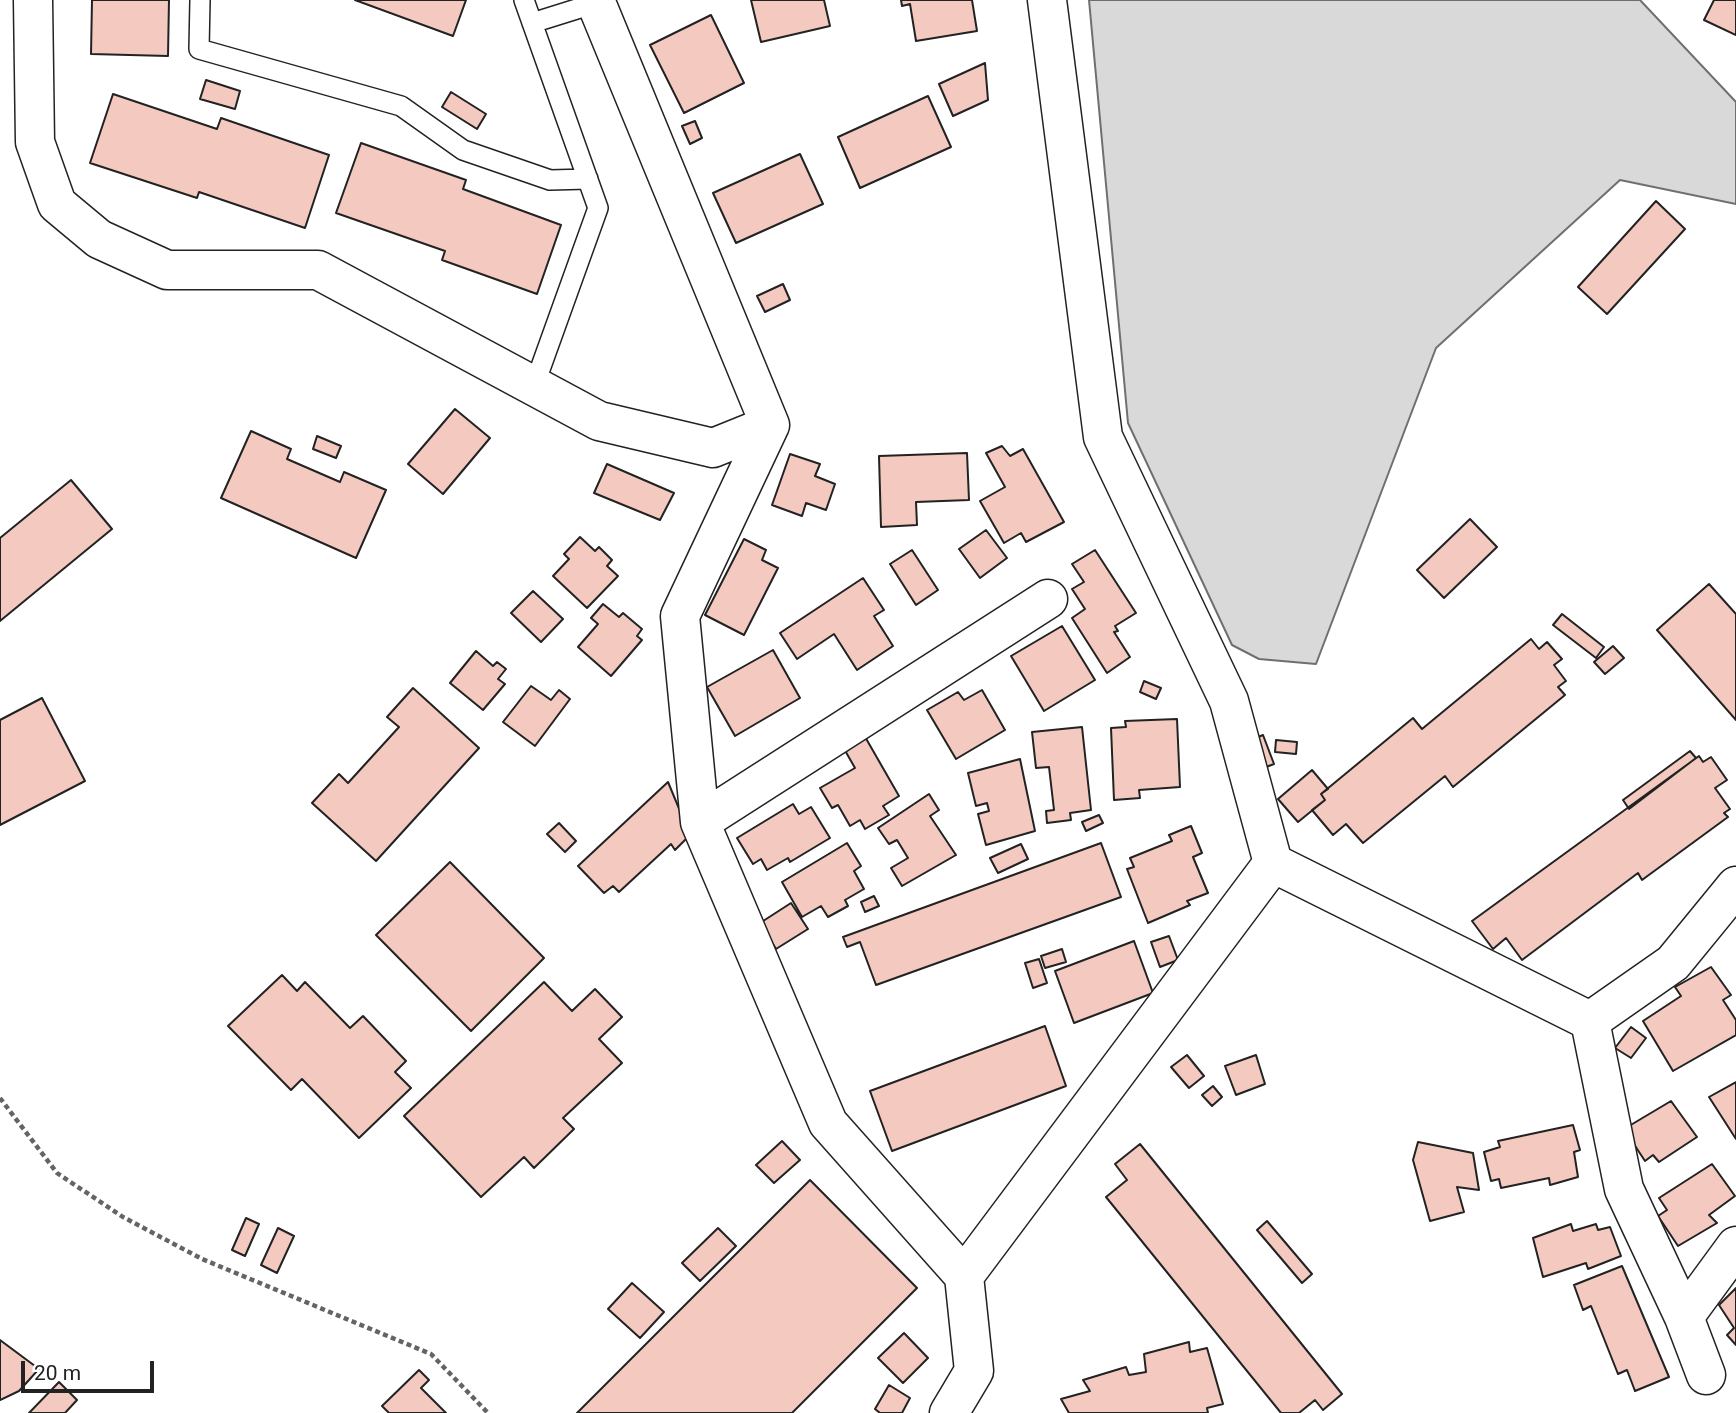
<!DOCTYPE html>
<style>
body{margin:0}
#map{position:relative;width:1736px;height:1413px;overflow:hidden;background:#fff;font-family:Roboto,sans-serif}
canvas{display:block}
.scale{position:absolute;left:21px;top:1361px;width:133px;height:32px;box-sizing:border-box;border:4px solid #222;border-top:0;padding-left:9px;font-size:21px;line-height:24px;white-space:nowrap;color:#222;-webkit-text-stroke:5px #fff;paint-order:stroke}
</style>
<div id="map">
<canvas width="1736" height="1413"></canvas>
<div class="scale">20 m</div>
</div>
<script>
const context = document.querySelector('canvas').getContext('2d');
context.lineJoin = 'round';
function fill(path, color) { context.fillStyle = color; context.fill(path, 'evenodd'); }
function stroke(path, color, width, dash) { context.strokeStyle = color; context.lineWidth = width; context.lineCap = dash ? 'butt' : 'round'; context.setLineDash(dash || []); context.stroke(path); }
const water = new Path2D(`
 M 1089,0 L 1640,0 L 1736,102 L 1736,204 L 1620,180 L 1436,348 L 1316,664 L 1259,659 L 1232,645 L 1128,423 Z`);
fill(water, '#d9d9d9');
stroke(water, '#6f6f6f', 2);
const building = new Path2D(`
 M 92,0 L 169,0 L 168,56 L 91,54 Z
 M 355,0 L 466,0 L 453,36 Z
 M 751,0 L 824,0 L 830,26 L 761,42 Z
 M 901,0 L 972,0 L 977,31 L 916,41 L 910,4 L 902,6 Z
 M 1714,0 L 1736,0 L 1736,35 L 1704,20 Z
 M 711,15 L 744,83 L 684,113 L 650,45 Z
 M 985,63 L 988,100 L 953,116 L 939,84 Z
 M 206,80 L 240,91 L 235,109 L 200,99 Z
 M 451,92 L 486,114 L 477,129 L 442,107 Z
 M 113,94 L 217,129 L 221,118 L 329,155 L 305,228 L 199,192 L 197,198 L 90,163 Z
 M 928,96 L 951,147 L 860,188 L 838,137 Z
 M 695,121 L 702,138 L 690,144 L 682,126 Z
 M 361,143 L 466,180 L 463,189 L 561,225 L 537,294 L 442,260 L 445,251 L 336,213 Z
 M 800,154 L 823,204 L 736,243 L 713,193 Z
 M 1656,201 L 1685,229 L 1607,314 L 1578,287 Z
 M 783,284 L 790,300 L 765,312 L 757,296 Z
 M 455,409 L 490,438 L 443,494 L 408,464 Z
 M 251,431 L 291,449 L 287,459 L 340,482 L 344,472 L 386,490 L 356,558 L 221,498 Z
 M 317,436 L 341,446 L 336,458 L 313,449 Z
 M 1002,446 L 1010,456 L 1023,449 L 1064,522 L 1026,542 L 1021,533 L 1004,543 L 980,501 L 1005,487 L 986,453 Z
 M 967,453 L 969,500 L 916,502 L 917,525 L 881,527 L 879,456 Z
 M 790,454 L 820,464 L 815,476 L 835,484 L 826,510 L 806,503 L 802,516 L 772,505 Z
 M 607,464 L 674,493 L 660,520 L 594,493 Z
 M 71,480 L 112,529 L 0,621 L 0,538 Z
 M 1470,519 L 1497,547 L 1444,598 L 1417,570 Z
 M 986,530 L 1007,558 L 980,578 L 959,549 Z
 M 580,537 L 595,551 L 599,547 L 612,560 L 607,566 L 618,576 L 587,608 L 553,576 L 569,559 L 564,554 Z
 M 744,539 L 766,550 L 762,560 L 778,568 L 744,635 L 705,615 Z
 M 912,550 L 938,590 L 916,605 L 890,564 Z
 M 1095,550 L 1136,613 L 1115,626 L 1118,631 L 1114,632 L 1130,657 L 1107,673 L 1072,618 L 1085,609 L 1072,589 L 1084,582 L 1072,564 Z
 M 863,578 L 884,610 L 874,616 L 893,646 L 857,670 L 834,634 L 797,659 L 780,633 Z
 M 1709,584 L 1736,614 L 1736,720 L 1657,630 Z
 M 533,591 L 563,619 L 541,642 L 511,613 Z
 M 603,604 L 619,617 L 623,613 L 642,629 L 637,636 L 642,640 L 611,676 L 578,647 L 598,624 L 591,618 Z
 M 1562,614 L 1604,647 L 1596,658 L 1553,625 Z
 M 1062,626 L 1095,680 L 1044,711 L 1011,656 Z
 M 1531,639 L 1539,649 L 1547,642 L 1562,659 L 1554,665 L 1566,681 L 1558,687 L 1565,695 L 1453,787 L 1445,776 L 1363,843 L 1346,824 L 1333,835 L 1312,810 L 1325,800 L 1321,794 L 1413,718 L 1422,729 Z
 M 1613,646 L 1624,658 L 1605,674 L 1594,662 Z
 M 773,650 L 800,698 L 735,736 L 707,687 Z
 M 476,651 L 493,666 L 497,662 L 506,669 L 498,679 L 505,684 L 483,710 L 450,683 Z
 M 1144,681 L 1161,688 L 1156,699 L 1140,692 Z
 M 531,686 L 551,700 L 559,690 L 570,699 L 535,746 L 503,722 Z
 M 413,688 L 479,748 L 376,861 L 312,803 L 339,774 L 348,783 L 399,727 L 387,717 Z
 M 982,690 L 1005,730 L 956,759 L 927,710 L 958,692 L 964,700 Z
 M 42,698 L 85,781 L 0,825 L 0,720 Z
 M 1177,719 L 1180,787 L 1139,790 L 1140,798 L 1114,800 L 1111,728 L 1126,727 L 1125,721 Z
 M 1082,727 L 1091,810 L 1070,813 L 1071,820 L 1047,823 L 1046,811 L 1054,810 L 1049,767 L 1036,768 L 1032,732 Z
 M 864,735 L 899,796 L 883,806 L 889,815 L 865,829 L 860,820 L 850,826 L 838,805 L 832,808 L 820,788 L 855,768 L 843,747 Z
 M 1263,735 L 1274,764 L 1261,769 L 1251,740 Z
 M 1276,740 L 1297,742 L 1296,754 L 1275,752 Z
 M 1690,751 L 1696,758 L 1629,809 L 1623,800 Z
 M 1699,756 L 1703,762 L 1711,757 L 1727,780 L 1715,788 L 1730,809 L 1724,813 L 1728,817 L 1642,880 L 1638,873 L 1522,960 L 1506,938 L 1493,949 L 1472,921 Z
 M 1020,759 L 1035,831 L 986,845 L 978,814 L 989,811 L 987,803 L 976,806 L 968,773 Z
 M 1312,770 L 1328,789 L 1321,794 L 1325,800 L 1298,822 L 1278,799 Z
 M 668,782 L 690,835 L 675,850 L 671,844 L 619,892 L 613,886 L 604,893 L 578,866 Z
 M 929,794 L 939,810 L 930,816 L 956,855 L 902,886 L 891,868 L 908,858 L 897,840 L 889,844 L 878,828 Z
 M 793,804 L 799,814 L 811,807 L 830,838 L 790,862 L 788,858 L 767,870 L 761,859 L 753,864 L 737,838 Z
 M 1099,815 L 1103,823 L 1086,831 L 1082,822 Z
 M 559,823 L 576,841 L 565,852 L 547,834 Z
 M 1191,826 L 1202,853 L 1193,857 L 1208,893 L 1187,901 L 1190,905 L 1148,923 L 1127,869 L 1134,867 L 1130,858 L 1172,841 L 1169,835 Z
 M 847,843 L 861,866 L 854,871 L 864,889 L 845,900 L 848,906 L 828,917 L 821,906 L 802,917 L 782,882 Z
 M 1101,843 L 1121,897 L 876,985 L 860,942 L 847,947 L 843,937 Z
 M 1021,844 L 1028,859 L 998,873 L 990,858 Z
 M 450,862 L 544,958 L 471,1031 L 376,935 Z
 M 874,896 L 879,906 L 865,912 L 861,902 Z
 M 791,903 L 808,929 L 776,949 L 760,923 Z
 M 1169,936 L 1178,960 L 1160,967 L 1151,942 Z
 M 1134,941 L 1153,993 L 1074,1023 L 1055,971 Z
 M 1062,949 L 1066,962 L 1045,968 L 1041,956 Z
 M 1039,959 L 1047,983 L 1033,988 L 1025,963 Z
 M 1711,967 L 1731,995 L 1723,1000 L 1736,1020 L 1736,1035 L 1673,1071 L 1643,1021 L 1681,996 L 1675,987 Z
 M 282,975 L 297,991 L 305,982 L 350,1028 L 363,1016 L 406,1061 L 395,1072 L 411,1088 L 359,1138 L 302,1079 L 291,1090 L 228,1026 Z
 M 544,982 L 572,1011 L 595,989 L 622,1017 L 599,1039 L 622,1063 L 563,1118 L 574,1129 L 534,1168 L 524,1157 L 481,1197 L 404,1116 Z
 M 1045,1026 L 1066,1086 L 892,1151 L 870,1091 Z
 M 1631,1027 L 1646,1038 L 1631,1058 L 1615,1048 Z
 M 1187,1055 L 1204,1076 L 1189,1088 L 1171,1067 Z
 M 1256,1055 L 1265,1084 L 1236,1095 L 1225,1066 Z
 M 1736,1082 L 1736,1139 L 1709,1097 Z
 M 1213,1086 L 1222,1097 L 1212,1106 L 1202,1095 Z
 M 1671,1101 L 1697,1137 L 1659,1162 L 1653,1155 L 1645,1161 L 1624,1129 Z
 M 1573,1125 L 1580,1150 L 1574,1152 L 1578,1177 L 1550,1185 L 1549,1178 L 1501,1188 L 1499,1179 L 1491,1181 L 1484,1152 L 1500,1147 L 1498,1141 Z
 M 782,1141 L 800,1160 L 774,1183 L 756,1165 Z
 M 1418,1142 L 1473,1153 L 1479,1190 L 1457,1187 L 1464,1212 L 1430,1221 L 1413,1160 Z
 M 1140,1144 L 1342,1394 L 1323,1410 L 1315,1400 L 1299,1413 L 1281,1413 L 1106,1197 L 1127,1180 L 1115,1164 Z
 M 1712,1164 L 1735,1196 L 1709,1215 L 1717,1223 L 1678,1246 L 1658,1216 L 1667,1210 L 1659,1198 Z
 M 810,1180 L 917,1288 L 792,1413 L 577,1413 Z
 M 246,1218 L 259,1224 L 245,1256 L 232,1250 Z
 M 1267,1221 L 1312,1274 L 1302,1283 L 1257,1230 Z
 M 1571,1224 L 1573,1231 L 1596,1224 L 1598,1230 L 1610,1227 L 1621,1256 L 1588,1269 L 1586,1263 L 1543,1277 L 1533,1238 Z
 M 278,1228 L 294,1236 L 277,1273 L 261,1265 Z
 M 718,1228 L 736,1246 L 700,1281 L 682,1263 Z
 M 1622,1266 L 1669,1377 L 1635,1391 L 1627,1370 L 1618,1374 L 1591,1306 L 1583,1310 L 1574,1285 Z
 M 632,1283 L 664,1312 L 640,1338 L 608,1309 Z
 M 1736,1288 L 1736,1345 L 1727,1335 L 1734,1328 L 1719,1305 Z
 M 904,1333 L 928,1358 L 903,1383 L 878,1358 Z
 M 0,1340 L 39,1369 L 19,1391 L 0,1400 Z
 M 1189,1342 L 1190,1352 L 1207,1348 L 1223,1404 L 1207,1408 L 1208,1413 L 1069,1413 L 1061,1399 L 1090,1391 L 1083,1380 L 1126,1367 L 1129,1375 L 1146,1372 L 1144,1354 Z
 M 419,1370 L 429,1380 L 421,1388 L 446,1413 L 389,1413 L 382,1406 Z
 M 59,1382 L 77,1400 L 65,1413 L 29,1413 Z
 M 889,1385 L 910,1398 L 902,1413 L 880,1413 L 875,1409 Z`);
fill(building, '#f3c9c0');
stroke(building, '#222', 2);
const service = new Path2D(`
 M 200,0 L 199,49 L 401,106 L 463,150 L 550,180 L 588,179
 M 524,0 L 598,208 L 534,386
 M 532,23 L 596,3`);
const minor = new Path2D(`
 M 33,0 L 35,142 L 57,204 L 99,239 L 167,270 L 318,270 L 599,421 L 713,448 L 770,425
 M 595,0 L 770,425 L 680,616 L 700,822 L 828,1123 L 964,1276 L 974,1371 L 949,1413
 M 1047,0 L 1103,437 L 1229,701 L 1273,863 L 1590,1021
 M 700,822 L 1048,599
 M 1590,1021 L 1624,1189 L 1684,1317 L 1706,1375
 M 1590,1021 L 1673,963 L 1736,886
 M 964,1276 L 1273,863
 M 1684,1317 L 1736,1246`);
stroke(service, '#222', 22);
stroke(minor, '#222', 41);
stroke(new Path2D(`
 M 0,1098 L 57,1173 L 123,1217 L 202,1259 L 431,1354 L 488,1413`), '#646464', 4.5, [5, 3.5]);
stroke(service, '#fff', 19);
stroke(minor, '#fff', 38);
</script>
